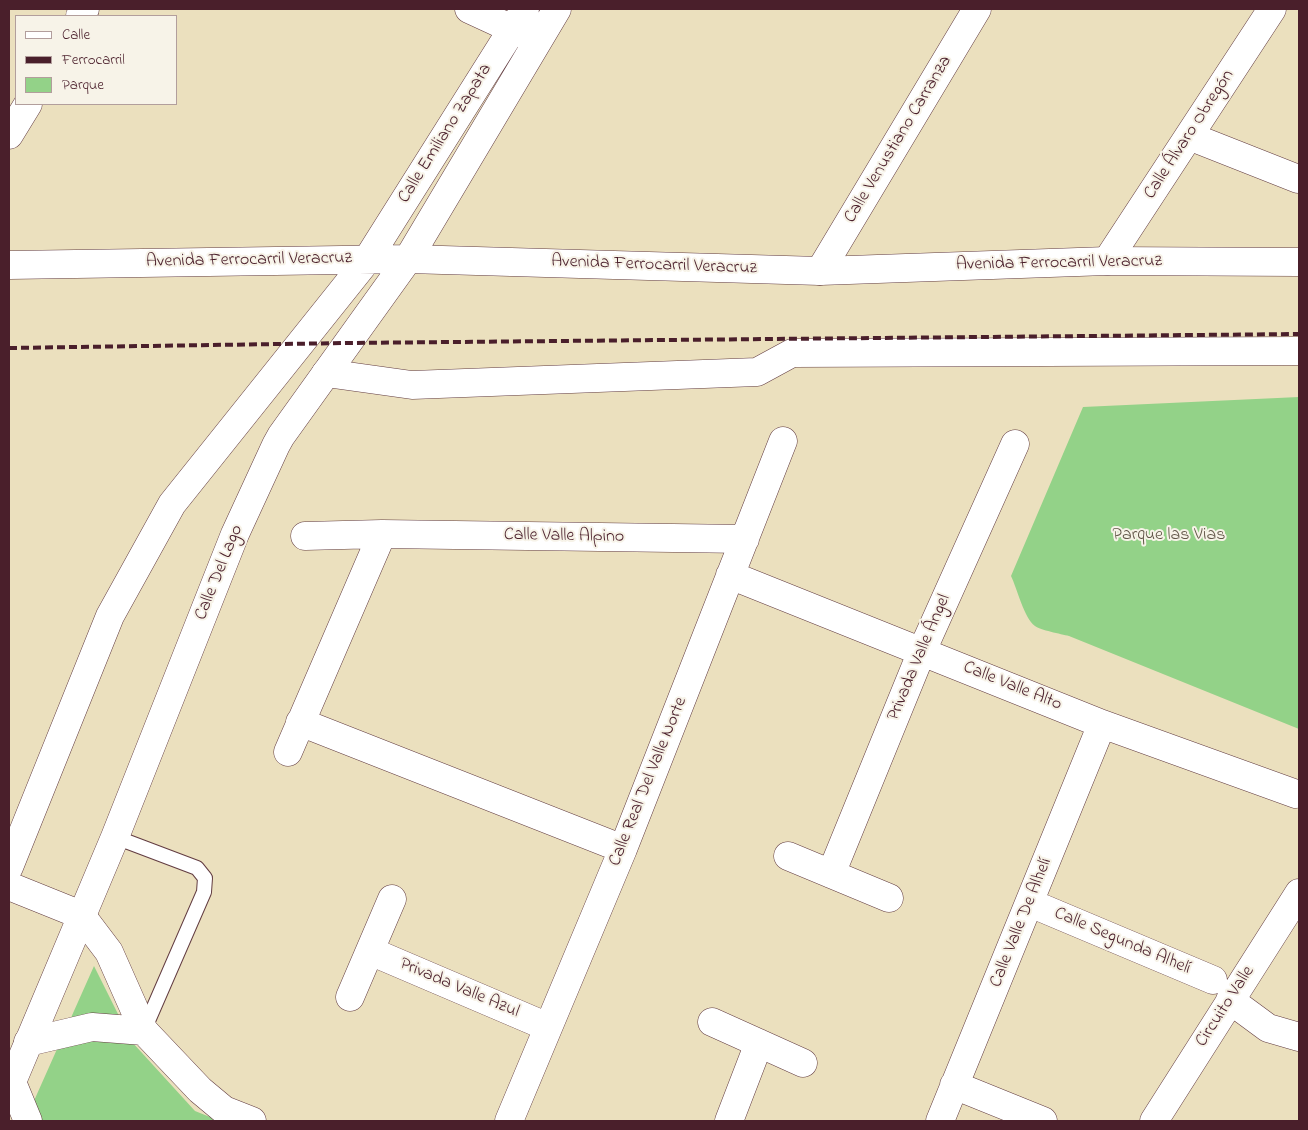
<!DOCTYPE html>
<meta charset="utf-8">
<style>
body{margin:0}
#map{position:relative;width:1308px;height:1130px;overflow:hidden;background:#ebe0be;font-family:"Indie Flower",sans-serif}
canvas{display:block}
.frame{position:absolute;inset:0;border:10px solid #4a1f2b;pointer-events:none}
.legend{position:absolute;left:15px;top:15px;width:162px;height:90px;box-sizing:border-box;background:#f7f3e8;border:1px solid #b29e9c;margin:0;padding:6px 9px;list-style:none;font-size:15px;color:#4a1f2b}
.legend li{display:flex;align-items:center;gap:10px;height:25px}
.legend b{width:25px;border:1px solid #b29e9c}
</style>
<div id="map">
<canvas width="1308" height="1130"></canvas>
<div class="frame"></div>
<ul class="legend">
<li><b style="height:6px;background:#fff"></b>Calle</li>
<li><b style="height:6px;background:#4a1f2b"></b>Ferrocarril</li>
<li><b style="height:14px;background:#93d288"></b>Parque</li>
</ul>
</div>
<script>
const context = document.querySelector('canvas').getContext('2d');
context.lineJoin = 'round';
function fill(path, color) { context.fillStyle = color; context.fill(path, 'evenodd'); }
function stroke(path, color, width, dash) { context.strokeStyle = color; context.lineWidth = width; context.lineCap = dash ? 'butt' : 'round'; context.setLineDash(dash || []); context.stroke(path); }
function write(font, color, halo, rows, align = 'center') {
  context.font = font + ' "Indie Flower",sans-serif'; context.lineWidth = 4; context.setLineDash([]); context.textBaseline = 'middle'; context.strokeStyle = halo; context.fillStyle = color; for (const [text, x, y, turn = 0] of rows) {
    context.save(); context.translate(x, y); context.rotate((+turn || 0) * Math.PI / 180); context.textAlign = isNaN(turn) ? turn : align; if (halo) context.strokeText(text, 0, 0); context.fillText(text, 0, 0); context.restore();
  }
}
fill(new Path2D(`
 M 1299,397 L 1299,729 L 1069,636 C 1061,634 1040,630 1035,626 C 1024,618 1017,588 1011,576 L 1083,407 Z
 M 94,966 L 132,1042 L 195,1111 L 220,1121 L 25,1121 Z`), '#93d288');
const lane = new Path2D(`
 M 115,837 L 197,868 L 205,878 L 204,892 L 144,1030`);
const street = new Path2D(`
 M 469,9 L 534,39
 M 80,16 L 85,9
 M 9,135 L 28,104
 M 1189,136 L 1298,179
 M 1107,261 L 1272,9
 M 820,271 L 977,9
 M 326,373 L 412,385 L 757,372 L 792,353 L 1299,351
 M 305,536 L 382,534 L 745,539
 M 730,575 L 1102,724 L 1296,794
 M 300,722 L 623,849
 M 288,752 L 382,534
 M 788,856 L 889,898
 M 831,874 L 922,651 L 1015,444
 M 9,886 L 81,915 L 109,952 L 144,1031 L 200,1090 L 224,1110 L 252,1121
 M 1030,903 L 1213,980
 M 370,951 L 548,1027
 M 350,997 L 392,899
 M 1230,1000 L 1268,1028 L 1299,1037
 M 712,1022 L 803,1063
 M 28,1042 L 92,1027 L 144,1031
 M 12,1082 L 28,1121
 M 954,1085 L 1043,1121
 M 509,1121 L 623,849 L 783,441
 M 729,1121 L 759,1043
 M 940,1121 L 1102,724
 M 1154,1121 L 1299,893`);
const secondary = new Path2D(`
 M 9,265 L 408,259 L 820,271 L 1107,261 L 1299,262
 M 9,867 L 110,616 L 172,504 L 367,260 L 525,9
 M 9,1089 L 115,837 L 235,534 L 276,445 L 281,436 L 408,259 L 557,9`);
stroke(lane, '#623c41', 16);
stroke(street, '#623c41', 29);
stroke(secondary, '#623c41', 29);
stroke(lane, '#fff', 14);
stroke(street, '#fff', 28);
stroke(secondary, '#fff', 28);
stroke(new Path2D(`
 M 9,348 L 348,343 L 1299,334`), '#4a1f2b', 4, [8, 4]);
write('18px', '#4a1f2b', '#f7f3e8', [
 ["Calle Emiliano Zapata",446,134,-58],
 ["Calle Álvaro Obregón",1190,135,-57],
 ["Calle Venustiano Carranza",899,140,-59],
 ["Avenida Ferrocarril Veracruz",249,261,-1],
 ["Avenida Ferrocarril Veracruz",1059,264,-1],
 ["Avenida Ferrocarril Veracruz",654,266,2],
 ["Calle Valle Alpino",564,537,1],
 ["Calle Del Lago",220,573,-68],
 ["Privada Valle Ángel",920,658,-67],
 ["Calle Valle Alto",1012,687,22],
 ["Calle Real Del Valle Norte",649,782,-68],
 ["Calle Valle De Alhelí",1022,923,-68],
 ["Calle Segunda Alhelí",1122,942,23],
 ["Privada Valle Azul",459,989,23],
 ["Circuito Valle",1226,1007,-57]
]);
write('18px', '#605547', '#f7f3e8', [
 ["Parque las Vias",1169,536]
]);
</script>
